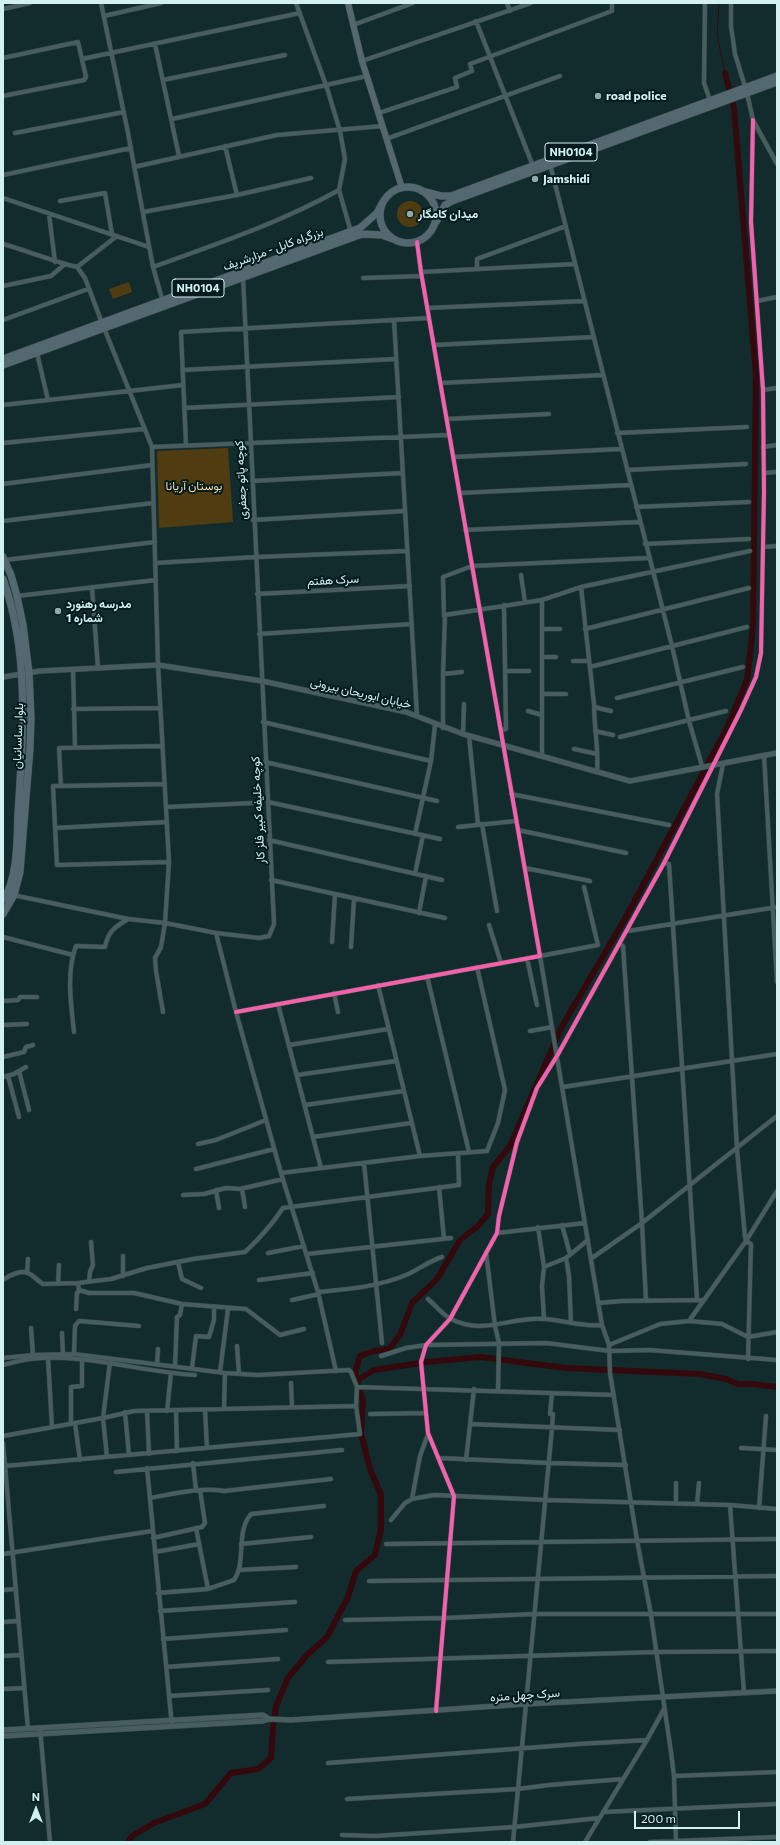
<!DOCTYPE html>
<meta charset="utf-8">
<style>
body{margin:0}
#map{position:relative;width:780px;height:1845px;overflow:hidden;background:#122c2d;font-family:Commissioner,sans-serif}
canvas{display:block}
.frame{position:absolute;inset:0;border:4px solid #d3f0f1;pointer-events:none}
.north{position:absolute;left:16px;top:1789px;width:40px;height:40px;-webkit-text-stroke:3px #041b1d;paint-order:stroke;rotate:0deg;font-size:11px;font-weight:700;line-height:16px;text-align:center;color:#d3f0f1}
.north::after{content:'';display:block;margin:auto;width:14px;height:18px;background:#d3f0f1;clip-path:polygon(50% 0,100% 100%,50% 72%,0 100%)}
.scale{position:absolute;left:634px;top:1811px;width:106px;height:18px;box-sizing:border-box;border:2px solid #d3f0f1;border-top:0;padding-left:5px;font-size:12px;line-height:14px;white-space:nowrap;color:#d3f0f1;-webkit-text-stroke:3px #041b1d;paint-order:stroke}
</style>
<div id="map">
<canvas width="780" height="1845"></canvas>
<div class="frame"></div>
<div class="north">N</div>
<div class="scale">200 m</div>
</div>
<script>
const context = document.querySelector('canvas').getContext('2d');
context.lineJoin = 'round';
function fill(path, color) { context.fillStyle = color; context.fill(path, 'evenodd'); }
function stroke(path, color, width, dash) { context.strokeStyle = color; context.lineWidth = width; context.lineCap = dash ? 'butt' : 'round'; context.setLineDash(dash || []); context.stroke(path); }
function write(font, color, halo, rows, align = 'center') {
  context.font = font + ' Commissioner,Vazirmatn,sans-serif'; context.lineWidth = 4; context.setLineDash([]); context.textBaseline = 'middle'; context.strokeStyle = halo; context.fillStyle = color; for (const [text, x, y, turn = 0] of rows) {
    context.save(); context.translate(x, y); context.rotate((+turn || 0) * Math.PI / 180); context.textAlign = isNaN(turn) ? turn : align; if (halo) context.strokeText(text, 0, 0); context.fillText(text, 0, 0); context.restore();
  }
}
fill(new Path2D(`
 M397 214a13 13 0 1 1 26 0a13 13 0 1 1-26 0Z
 M 129,282 L 132,292 L 113,299 L 109,289 Z
 M 228,448 L 233,522 L 159,528 L 157,451 Z`), '#4f3c10');
stroke(new Path2D(`
 M 719,3 L 717,35 L 725,73`), '#33090d', 1);
stroke(new Path2D(`
 M 357,1380 L 374,1370 L 427,1362 L 480,1357 L 566,1368 L 700,1374 L 726,1379 L 738,1384 L 752,1384 L 777,1387
 M 128,1842 L 132,1836 L 154,1823 L 205,1804 L 231,1773 L 258,1769 L 271,1758 L 273,1728 L 276,1706 L 288,1678 L 307,1655 L 327,1637 L 348,1597 L 356,1571 L 375,1555 L 381,1529 L 381,1495 L 370,1469 L 361,1433 L 363,1401 L 355,1373 L 360,1356 L 374,1351 L 389,1349 L 400,1335 L 412,1303 L 437,1279 L 460,1240 L 478,1226 L 488,1214 L 489,1184 L 493,1167 L 510,1146 L 561,1028 L 627,915 L 726,730 L 747,680 L 753,627 L 756,376 L 734,108 L 725,73`), '#33090d', 6);
const minor = new Path2D(`
 M 101,3 L 127,128 L 153,267 L 163,302
 M 296,3 L 327,88 L 340,131 L 345,159 L 339,190 L 351,232
 M 507,3 L 510,11
 M 705,3 L 704,83 L 710,100
 M 731,3 L 731,26 L 735,54 L 747,93 L 753,120 L 777,164
 M 3,9 L 30,3
 M 104,16 L 161,3
 M 476,21 L 533,166
 M 353,25 L 413,3
 M 155,44 L 179,156
 M 3,58 L 78,42 L 86,77 L 84,80 L 3,96
 M 82,59 L 300,13
 M 362,61 L 531,3
 M 163,80 L 285,55
 M 379,113 L 457,87 L 455,78 L 472,71 L 470,64 L 612,11 L 612,3
 M 172,119 L 367,76
 M 15,133 L 124,112
 M 386,139 L 560,76
 M 225,146 L 237,195
 M 550,164 L 672,646 L 689,721 L 702,766
 M 134,167 L 277,135 L 383,126
 M 3,175 L 131,148
 M 3,198 L 149,247
 M 60,201 L 105,193 L 112,234
 M 143,212 L 237,195 L 311,178
 M 49,214 L 55,262
 M 3,244 C 28,251 52,261 77,267 L 85,278 L 102,323
 M 77,267 L 117,236
 M 153,267 C 216,244 280,223 339,190
 M 477,269 L 477,259 L 566,226
 M 421,272 L 575,264
 M 363,278 L 421,276
 M 3,286 L 51,276 L 65,264
 M 757,301 L 777,297
 M 427,308 L 585,301
 M 3,320 L 88,289
 M 394,320 L 417,716
 M 104,328 L 152,447 L 158,665 L 169,862 L 165,923 L 161,947 L 155,958 L 156,971 L 163,1012
 M 434,345 L 594,337
 M 37,353 L 48,400
 M 183,370 L 396,359
 M 440,383 L 603,375
 M 763,390 L 777,388
 M 3,405 L 183,385
 M 184,408 L 399,397
 M 447,419 L 549,414
 M 617,433 L 747,427
 M 3,443 L 144,429
 M 186,445 L 181,332 L 429,318
 M 152,447 L 449,435
 M 763,447 L 777,445
 M 453,457 L 621,449
 M 627,470 L 746,464
 M 764,473 L 777,472
 M 252,481 L 403,473
 M 3,484 L 152,465
 M 459,493 L 630,485
 M 636,507 L 749,502
 M 253,520 L 405,511
 M 3,521 L 153,503
 M 465,530 L 639,522
 M 645,544 L 749,539
 M 763,547 L 777,546
 M 5,560 L 155,542
 M 155,563 L 256,557 L 407,551
 M 521,575 L 525,602
 M 92,587 L 98,668
 M 581,587 L 594,704 C 594,727 599,750 597,772
 M 257,594 L 410,586
 M 17,596 L 156,580
 M 444,616 L 443,577 L 472,566 L 648,558
 M 542,629 L 560,629
 M 585,629 L 749,588
 M 259,634 L 412,624
 M 542,657 L 556,657
 M 573,661 L 589,661
 M 590,667 L 747,627
 M 73,669 L 75,747
 M 505,671 L 529,671
 M 443,674 L 462,672
 M 542,694 L 566,694
 M 617,698 L 743,667
 M 594,707 L 611,711
 M 73,709 L 160,708
 M 528,711 L 542,715
 M 263,722 L 431,761
 M 443,728 L 443,674 L 445,615 L 542,600 L 581,587 L 750,551
 M 502,730 L 506,729 L 504,605
 M 595,731 L 613,735
 M 463,734 L 464,704
 M 469,736 L 478,824
 M 620,737 L 726,711
 M 162,746 L 59,748 L 61,786 L 53,786 L 57,865 L 169,862
 M 574,749 L 597,754
 M 764,755 L 777,982
 M 542,756 L 542,600
 M 265,762 L 437,801
 M 723,764 L 717,794 L 737,1149 L 745,1237 L 746,1241 L 751,1244 L 748,1359
 M 61,786 L 164,784
 M 511,794 L 669,825
 M 268,802 L 440,839
 M 166,807 L 254,803
 M 482,824 L 497,911
 M 458,827 L 516,821
 M 55,828 L 167,822
 M 518,830 L 626,853
 M 415,834 L 431,761 L 435,725
 M 269,840 L 442,880
 M 664,863 L 669,864 L 697,1299
 M 525,868 L 590,881
 M 415,874 L 423,835
 M 271,880 L 445,918
 M 584,887 L 598,945 L 540,956 L 602,1325 L 609,1345 L 610,1373 L 637,1540 L 651,1615 L 671,1752 L 674,1776 L 676,1842
 M 13,895 L 128,919 L 165,923 L 216,933 L 236,1012 L 281,1173 L 318,1292 L 336,1371
 M 419,913 L 426,876
 M 489,925 L 501,963
 M 628,931 L 777,907
 M 216,933 L 259,938 L 269,936 L 274,924 L 243,277
 M 3,937 L 73,955
 M 332,942 L 335,894
 M 620,944 L 623,946 L 642,1223 L 646,1301
 M 351,947 L 354,899
 M 527,958 L 537,1005
 M 427,976 L 469,1152
 M 378,985 L 420,1156
 M 334,993 L 338,1012
 M 3,1001 L 18,1000 L 20,997 L 37,997
 M 278,1004 L 321,1168
 M 236,1012 L 540,956 L 421,272 L 417,242
 M 3,1025 L 27,1024
 M 530,1031 L 552,1027
 M 74,1032 C 71,1005 66,972 76,946 L 105,947 C 108,931 115,927 128,919
 M 289,1045 L 388,1029
 M 3,1057 L 24,1052 L 26,1047 L 33,1045
 M 19,1071 L 29,1110
 M 297,1075 L 396,1061
 M 8,1076 L 19,1117
 M 3,1077 L 14,1074 L 26,1067
 M 563,1087 L 777,1054
 M 305,1105 L 404,1091
 M 313,1137 L 411,1123
 M 198,1144 L 216,1140 L 266,1120
 M 364,1163 L 382,1343
 M 196,1169 L 274,1149
 M 281,1173 L 420,1156 L 487,1151 L 498,1123 L 505,1090 L 477,967
 M 439,1187 L 444,1239
 M 242,1189 L 245,1207
 M 216,1190 L 219,1208
 M 183,1195 L 204,1194 L 226,1188 L 240,1189 L 283,1179
 M 562,1225 L 570,1254
 M 538,1227 L 544,1267 L 542,1286 L 544,1319
 M 497,1233 L 585,1223
 M 486,1252 L 495,1326 L 499,1343 L 498,1390
 M 268,1253 L 304,1246
 M 307,1254 L 451,1238
 M 123,1256 L 123,1276
 M 566,1258 L 569,1276 L 571,1323
 M 592,1258 L 642,1223 L 777,1116
 M 178,1262 L 182,1279 L 201,1288
 M 544,1267 L 566,1258 L 588,1240
 M 27,1273 L 28,1259
 M 3,1280 C 9,1275 23,1269 30,1274 C 35,1277 38,1281 43,1284 L 78,1283 L 111,1279 L 147,1268 L 193,1259 L 245,1252 C 259,1239 273,1223 283,1208 L 459,1185 L 458,1154
 M 259,1280 L 313,1273
 M 89,1281 L 90,1272 L 93,1265 L 91,1242
 M 78,1283 L 79,1290 L 89,1293 L 134,1293 L 182,1304 L 246,1309 L 280,1335 L 304,1329
 M 58,1284 L 59,1265
 M 318,1292 C 349,1289 377,1287 406,1275 C 418,1270 429,1261 442,1257
 M 428,1299 C 435,1305 443,1315 451,1319 C 484,1336 511,1316 544,1319 C 564,1320 582,1327 602,1325
 M 292,1300 L 319,1294
 M 598,1303 L 622,1301 L 704,1300
 M 76,1309 L 77,1293 L 80,1290
 M 689,1321 L 722,1324 L 748,1337 L 777,1332
 M 31,1328 L 33,1355
 M 62,1333 L 63,1353
 M 609,1345 L 660,1324 L 689,1321 L 746,1241 L 777,1191
 M 237,1346 L 239,1374
 M 74,1354 L 75,1326 L 79,1321 L 139,1326
 M 381,1356 L 406,1348 L 426,1345 L 546,1343 L 610,1351 L 649,1350 L 777,1360
 M 3,1358 L 33,1355 L 74,1354 L 225,1373 L 258,1375 L 349,1370 L 351,1372 L 357,1387
 M 48,1358 L 52,1427
 M 157,1364 L 158,1349
 M 3,1365 C 12,1363 21,1360 30,1359 C 86,1353 140,1372 195,1375
 M 175,1366 L 177,1317 L 180,1315 L 182,1304
 M 192,1368 L 196,1336 L 209,1337 L 214,1320 L 214,1307
 M 220,1372 L 228,1309
 M 291,1383 L 292,1407
 M 224,1409 L 225,1373
 M 205,1410 L 207,1448
 M 147,1411 L 149,1454
 M 167,1411 L 171,1373
 M 176,1411 L 177,1451
 M 125,1412 L 129,1455
 M 370,1414 L 426,1413
 M 75,1423 L 80,1460
 M 71,1424 L 71,1387 L 82,1386 L 82,1360
 M 470,1424 L 620,1430
 M 3,1436 L 103,1418 L 134,1411 L 356,1406
 M 3,1443 L 28,1729
 M 741,1448 L 777,1450
 M 107,1457 L 103,1418 L 110,1362
 M 439,1458 L 549,1463 L 626,1465
 M 466,1460 L 474,1389
 M 193,1463 L 196,1490
 M 5,1466 L 360,1434 L 356,1406 L 357,1387 L 614,1395
 M 147,1468 L 172,1726
 M 116,1472 L 342,1450
 M 150,1498 C 174,1494 200,1487 224,1491 L 331,1479
 M 412,1499 L 420,1456 L 428,1434
 M 676,1503 L 676,1483
 M 697,1504 L 699,1483
 M 730,1505 L 744,1693
 M 759,1508 L 766,1416
 M 391,1520 L 405,1503 L 412,1499 L 434,1495 L 546,1500 L 730,1505 L 777,1509
 M 196,1528 L 208,1589
 M 153,1538 L 202,1527 L 205,1523 L 200,1490
 M 241,1544 L 311,1537
 M 386,1544 L 777,1539
 M 155,1552 L 199,1544
 M 3,1554 L 152,1531
 M 239,1570 L 296,1567
 M 369,1581 L 777,1576
 M 3,1590 L 15,1589
 M 158,1593 L 208,1589 L 234,1580 C 247,1561 235,1533 251,1514 L 324,1506
 M 160,1611 L 295,1602
 M 345,1620 L 444,1618 L 534,1614 L 777,1614
 M 3,1622 L 18,1621
 M 163,1639 L 286,1630
 M 3,1656 L 21,1655
 M 328,1662 L 656,1652 L 777,1651
 M 166,1667 L 278,1659
 M 3,1689 L 24,1688
 M 169,1696 L 268,1690
 M 436,1711 L 454,1496 L 428,1433 L 421,1362 L 426,1345 L 450,1319 L 497,1233 L 499,1216 L 517,1142 L 537,1088 L 557,1056 L 664,863 L 741,710 L 756,677 L 761,653 L 764,492 L 763,390 L 751,222 L 753,120
 M 40,1728 L 50,1842
 M 328,1763 L 579,1744 L 647,1740
 M 674,1776 L 777,1772
 M 347,1799 L 518,1789 L 549,1785 L 623,1779
 M 603,1812 L 777,1804
 M 342,1835 L 375,1836 L 514,1827 L 599,1818
 M 513,1842 L 552,1428 L 553,1414 L 550,1414 L 552,1393
 M 585,1842 L 647,1740 L 664,1709
 M 650,1842 L 777,1837`);
const tertiary = new Path2D(`
 M 3,677 L 40,671 L 158,665 L 262,681 L 406,712 L 463,734 L 630,781 L 777,753
 M 3,1730 L 263,1715 L 269,1719 L 291,1720 L 526,1704 L 777,1691
 M 3,1736 L 263,1721 L 269,1719`);
const primary = new Path2D(`
 M 348,3 L 362,61 L 402,188`);
const trunk = new Path2D(`
 M380 215a28 28 0 1 1 56 0a28 28 0 1 1-56 0Z
 M 422,191 L 441,196 L 451,196 L 777,76
 M 436,222 L 445,205 L 452,201 L 777,82
 M 3,359 L 360,228 L 377,213 L 383,202
 M 3,365 L 362,234 L 382,235 L 393,239
 M 3,557 L 11,575 L 17,596 L 23,625 L 29,673 L 31,719 L 30,748 L 20,872 L 14,895 L 3,914
 M 3,579 C 30,654 23,736 18,814 C 17,839 18,879 3,900`);
stroke(minor, '#354949', 5);
stroke(tertiary, '#354949', 6);
stroke(primary, '#354949', 7);
stroke(trunk, '#354949', 8);
stroke(minor, '#475d5e', 4);
stroke(tertiary, '#475d5e', 5);
stroke(primary, '#54686e', 6);
stroke(trunk, '#546870', 7);
stroke(new Path2D(`
 M 236,1012 L 540,956 L 421,272 L 417,242
 M 436,1711 L 454,1496 L 428,1433 L 421,1362 L 426,1345 L 450,1319 L 497,1233 L 499,1216 L 517,1142 L 537,1088 L 557,1056 L 664,863 L 741,710 L 756,677 L 761,653 L 764,492 L 763,390 L 751,222 L 753,120`), '#f560ab', 4);
for (const [x, y, r, color] of [
 [598,96,4,"#8fabac"],
 [535,179,4,"#8fabac"],
 [410,214,4,"#8fabac"],
 [58,611,4,"#8fabac"]
]) { const dot = new Path2D(); dot.arc(x, y, r, 0, 2 * Math.PI); context.fillStyle = color; context.fill(dot); stroke(dot, '#041b1d', 1.5); }
for (const [x, y, w] of [
 [571,152,52],
 [198,288,52]
]) { const box = new Path2D(); box.roundRect(x - w / 2, y - 9, w, 18, 3); context.fillStyle = '#041b1d'; context.fill(box); stroke(box, '#d3f0f1', 1); }
write('bold 11px', '#d3f0f1', null, [
 ["NH0104",571,152],
 ["NH0104",198,288]
]);
write('bold 12px', '#d3f0f1', '#041b1d', [
 ["road police",606,96],
 ["Jamshidi",543,179],
 ["میدان کامگار",418,214],
 ["مدرسه رهنورد",66,604],
 ["شماره 1",66,618]
], 'left');
write('12px', '#d3f0f1', '#041b1d', [
 ["بزرگراه کابل - مزارشریف",273,249,-20],
 ["کوچه پاتو جعفری",241,480,-93],
 ["سرک هفتم",333,580,-3],
 ["خیابان ابوریحان بیرونی",361,693,13],
 ["بلوار ساسانیان",18,736,-88],
 ["کوچه خلیفه کبیر فلز کار",258,810,-93],
 ["سرک چهل متره",525,1695,-4]
]);
write('12px', '#f9daa6', '#041b1d', [
 ["بوستان آریانا",194,486]
]);
</script>
